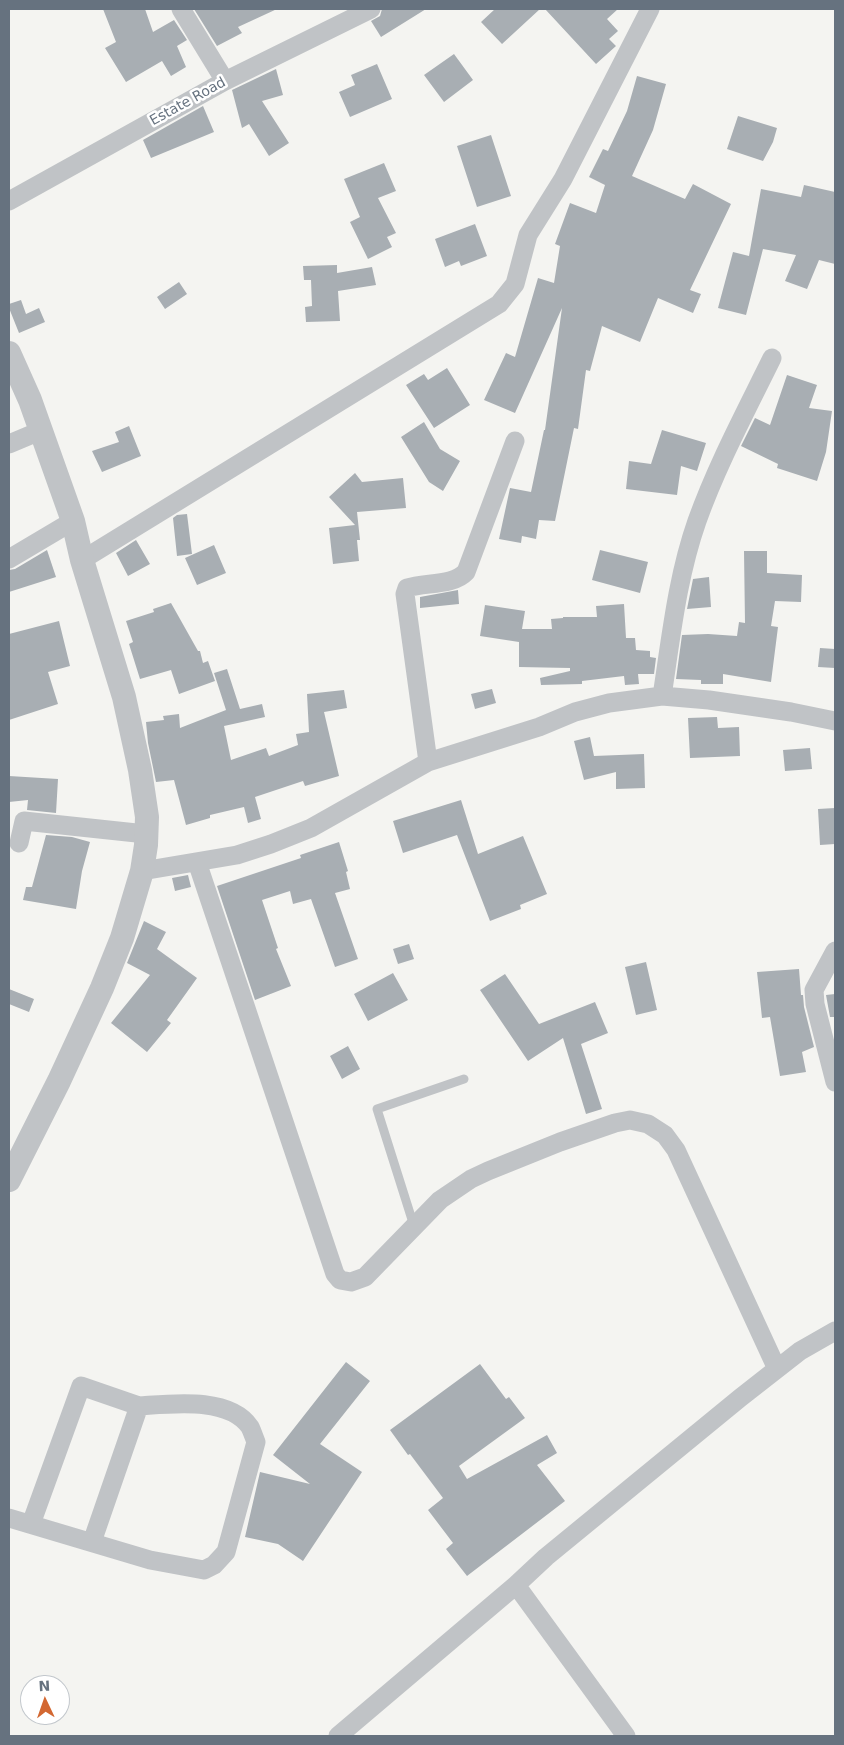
<!DOCTYPE html>
<style>
body{margin:0}
#map{position:relative;width:844px;height:1745px;overflow:hidden;background:#f4f4f1;font-family:"DejaVu Sans",sans-serif}
canvas{display:block}
.frame{position:absolute;inset:0;border:10px solid #66727f;pointer-events:none}
.north{position:absolute;left:20px;top:1675px;width:50px;height:50px;box-sizing:border-box;background:#fff;border:1px solid #c2c7cc;border-radius:50%;rotate:357deg;font-size:14px;font-weight:700;line-height:20px;text-align:center;color:#66727f}
.north::after{content:'';display:block;margin:auto;width:18px;height:22px;background:#d36832;clip-path:polygon(50% 0,100% 100%,50% 72%,0 100%)}
</style>
<div id="map">
<canvas width="844" height="1745"></canvas>
<div class="frame"></div>
<div class="north">N</div>
</div>
<script>
const context = document.querySelector('canvas').getContext('2d');
context.lineJoin = 'round';
function fill(path, color) { context.fillStyle = color; context.fill(path, 'evenodd'); }
function stroke(path, color, width, dash) { context.strokeStyle = color; context.lineWidth = width; context.lineCap = dash ? 'butt' : 'round'; context.setLineDash(dash || []); context.stroke(path); }
function write(font, color, halo, rows, align = 'center') {
  context.font = font + ' "DejaVu Sans",sans-serif'; context.lineWidth = 5; context.setLineDash([]); context.textBaseline = 'middle'; context.strokeStyle = halo; context.fillStyle = color; for (const [text, x, y, turn = 0] of rows) {
    context.save(); context.translate(x, y); context.rotate((+turn || 0) * Math.PI / 180); context.textAlign = isNaN(turn) ? turn : align; if (halo) context.strokeText(text, 0, 0); context.fillText(text, 0, 0); context.restore();
  }
}
fill(new Path2D(`
 M 103,9 L 145,9 L 153,32 L 174,20 L 187,40 L 177,46 L 186,67 L 171,76 L 162,61 L 126,82 L 105,48 L 116,42 Z
 M 194,9 L 277,9 L 238,27 L 242,33 L 217,46 Z
 M 382,9 L 426,9 L 381,37 L 371,21 L 380,16 Z
 M 495,9 L 540,9 L 502,44 L 481,22 Z
 M 545,9 L 618,9 L 607,19 L 618,31 L 609,39 L 616,46 L 596,64 Z
 M 454,54 L 473,80 L 444,102 L 424,75 Z
 M 377,64 L 392,99 L 350,117 L 339,92 L 355,85 L 351,75 Z
 M 276,69 L 283,95 L 262,101 L 289,143 L 269,156 L 249,124 L 242,128 L 232,90 Z
 M 637,76 L 666,84 L 653,130 L 632,176 L 685,199 L 693,184 L 731,204 L 690,290 L 701,294 L 693,313 L 658,298 L 640,342 L 602,326 L 590,371 L 586,370 L 578,429 L 574,428 L 555,521 L 539,520 L 536,539 L 522,536 L 521,543 L 499,539 L 510,488 L 531,492 L 544,430 L 545,430 L 562,308 L 515,413 L 484,400 L 506,353 L 515,357 L 538,278 L 554,283 L 560,246 L 555,244 L 570,203 L 596,213 L 605,185 L 589,177 L 603,149 L 608,151 L 627,111 Z
 M 203,106 L 214,132 L 151,158 L 143,140 Z
 M 738,116 L 777,128 L 773,142 L 763,161 L 727,149 Z
 M 491,135 L 511,196 L 477,207 L 457,146 Z
 M 384,163 L 396,191 L 378,198 L 396,233 L 387,237 L 392,247 L 368,259 L 350,222 L 360,217 L 344,179 Z
 M 804,185 L 835,192 L 835,264 L 819,260 L 807,289 L 785,281 L 796,255 L 763,249 L 746,315 L 718,308 L 733,252 L 749,256 L 761,189 L 801,197 Z
 M 475,224 L 487,256 L 461,266 L 459,261 L 445,267 L 435,239 Z
 M 337,265 L 337,273 L 372,267 L 376,285 L 338,291 L 340,321 L 306,322 L 305,307 L 312,306 L 311,280 L 304,280 L 303,266 Z
 M 179,282 L 187,294 L 165,309 L 157,297 Z
 M 21,300 L 26,314 L 39,308 L 45,322 L 19,333 L 9,308 L 9,304 Z
 M 447,368 L 470,405 L 434,428 L 406,385 L 424,374 L 428,380 Z
 M 787,375 L 817,385 L 809,408 L 832,411 L 826,452 L 817,481 L 777,468 L 778,464 L 741,446 L 755,418 L 770,425 Z
 M 424,422 L 440,449 L 460,461 L 443,491 L 429,482 L 401,437 Z
 M 129,426 L 141,456 L 102,472 L 92,451 L 119,442 L 115,432 Z
 M 662,430 L 706,443 L 697,471 L 681,466 L 677,495 L 626,489 L 629,461 L 651,464 Z
 M 355,473 L 362,482 L 403,478 L 406,508 L 357,512 L 360,540 L 357,540 L 359,561 L 333,564 L 329,528 L 355,525 L 329,497 Z
 M 187,514 L 192,554 L 177,556 L 173,518 L 177,515 Z
 M 136,540 L 150,564 L 128,576 L 116,553 Z
 M 214,545 L 226,573 L 197,585 L 185,558 Z
 M 47,550 L 56,577 L 9,592 L 9,570 L 15,569 Z
 M 600,550 L 648,562 L 640,593 L 592,580 Z
 M 744,551 L 767,551 L 767,573 L 802,575 L 801,602 L 775,601 L 771,626 L 778,627 L 771,682 L 723,674 L 723,684 L 701,684 L 701,680 L 676,679 L 682,635 L 708,634 L 737,636 L 739,622 L 745,623 Z
 M 709,577 L 711,607 L 687,609 L 693,579 Z
 M 458,590 L 459,604 L 420,608 L 420,597 Z
 M 171,603 L 198,651 L 200,651 L 203,663 L 208,661 L 215,681 L 179,694 L 171,670 L 140,679 L 129,644 L 133,642 L 126,621 L 154,612 L 153,609 Z
 M 624,604 L 626,638 L 635,638 L 636,650 L 650,651 L 650,657 L 656,658 L 654,674 L 638,674 L 639,684 L 625,685 L 624,676 L 582,681 L 582,684 L 541,685 L 540,678 L 570,671 L 570,668 L 519,667 L 519,642 L 480,636 L 485,605 L 525,611 L 522,629 L 552,629 L 551,619 L 563,618 L 563,617 L 597,617 L 596,606 Z
 M 59,621 L 70,666 L 48,672 L 58,704 L 9,720 L 9,634 Z
 M 820,648 L 835,649 L 835,668 L 818,667 Z
 M 227,669 L 240,709 L 262,704 L 265,717 L 224,726 L 231,760 L 266,748 L 269,756 L 298,745 L 296,734 L 309,732 L 307,694 L 344,690 L 347,708 L 324,712 L 339,776 L 305,786 L 303,781 L 255,797 L 261,819 L 248,823 L 244,807 L 210,815 L 210,818 L 186,825 L 174,780 L 156,782 L 148,743 L 146,722 L 164,720 L 163,716 L 179,714 L 180,728 L 226,710 L 214,673 Z
 M 492,689 L 496,703 L 475,709 L 471,694 Z
 M 717,717 L 718,728 L 739,727 L 740,756 L 690,758 L 688,718 Z
 M 590,737 L 594,756 L 644,754 L 645,788 L 616,789 L 616,772 L 584,780 L 574,741 Z
 M 810,748 L 812,769 L 785,771 L 783,750 Z
 M 9,776 L 58,779 L 56,813 L 27,810 L 28,800 L 9,802 Z
 M 461,800 L 478,854 L 523,836 L 547,894 L 520,905 L 521,909 L 490,921 L 457,835 L 403,853 L 393,821 Z
 M 835,808 L 835,844 L 820,845 L 818,809 Z
 M 46,835 L 72,837 L 90,842 L 82,871 L 76,909 L 23,900 L 26,887 L 32,887 Z
 M 339,842 L 348,871 L 346,872 L 350,889 L 335,893 L 358,959 L 335,967 L 311,899 L 293,904 L 290,891 L 262,900 L 278,948 L 276,949 L 291,986 L 255,1000 L 217,886 L 301,858 L 300,855 Z
 M 188,875 L 191,887 L 175,891 L 172,878 Z
 M 144,921 L 166,932 L 157,949 L 197,978 L 167,1020 L 171,1023 L 147,1052 L 111,1023 L 150,975 L 127,963 Z
 M 409,944 L 414,959 L 398,964 L 393,949 Z
 M 646,962 L 657,1010 L 636,1015 L 625,967 Z
 M 799,969 L 801,995 L 803,995 L 804,1007 L 814,1047 L 802,1052 L 806,1072 L 780,1076 L 770,1017 L 762,1018 L 757,972 Z
 M 393,973 L 408,1000 L 368,1021 L 354,994 Z
 M 505,974 L 539,1024 L 595,1002 L 608,1033 L 581,1044 L 602,1109 L 586,1114 L 563,1038 L 528,1061 L 480,990 Z
 M 9,989 L 34,999 L 29,1012 L 9,1004 Z
 M 835,994 L 835,1017 L 830,1017 L 826,995 Z
 M 348,1046 L 360,1069 L 342,1079 L 330,1056 Z
 M 346,1362 L 370,1381 L 320,1444 L 362,1472 L 303,1561 L 278,1544 L 245,1537 L 260,1472 L 310,1484 L 273,1455 Z
 M 480,1364 L 506,1399 L 509,1397 L 525,1418 L 459,1466 L 467,1479 L 547,1435 L 557,1453 L 537,1465 L 565,1501 L 467,1576 L 446,1549 L 453,1543 L 428,1510 L 443,1498 L 410,1454 L 408,1455 L 390,1430 Z`), '#a8aeb3');
stroke(new Path2D(`
 M 414,1226 L 377,1109 L 464,1079`), '#c0c3c6', 9);
stroke(new Path2D(`
 M 181,9 L 225,81
 M 9,201 L 225,81 L 371,9
 M 9,444 L 40,431
 M 9,559 L 73,521
 M 82,560 L 499,304 L 515,284 L 528,235 L 563,179 L 650,9
 M 662,696 C 671,638 677,578 697,521 C 717,465 746,411 772,358
 M 428,762 L 405,594 L 407,588 C 425,582 453,586 466,572 L 515,441
 M 19,843 L 24,821 L 146,834
 M 197,862 L 335,1274 L 340,1280 L 351,1282 L 365,1277 L 440,1200 L 471,1179 L 488,1171 L 560,1142 L 615,1123 L 630,1120 L 648,1124 L 665,1135 L 676,1150 L 777,1369
 M 142,871 L 237,855 L 271,844 L 311,828 L 428,762 L 539,727 L 575,712 L 609,703 L 662,696 L 709,700 L 791,712 L 835,721
 M 835,951 L 814,990 L 815,1004 L 835,1082
 M 9,1518 L 150,1560 L 204,1570 L 214,1565 L 226,1552 L 256,1442 C 254,1437 252,1431 250,1427 C 229,1396 170,1404 139,1406
 M 31,1524 L 81,1386 L 139,1406 L 92,1542
 M 338,1736 L 516,1585
 M 626,1736 L 516,1585 L 546,1557 L 740,1398 L 800,1351 L 835,1331`), '#c0c3c6', 19);
stroke(new Path2D(`
 M 9,353 L 30,400 L 73,521 L 82,560 L 124,697 L 140,770 L 147,817 L 146,845 L 142,871 L 122,938 L 102,988 L 59,1081 L 9,1180`), '#c0c3c6', 24);
write('14px', '#66727f', '#fff', [
 ["Estate Road",188,102,-29]
]);
</script>
